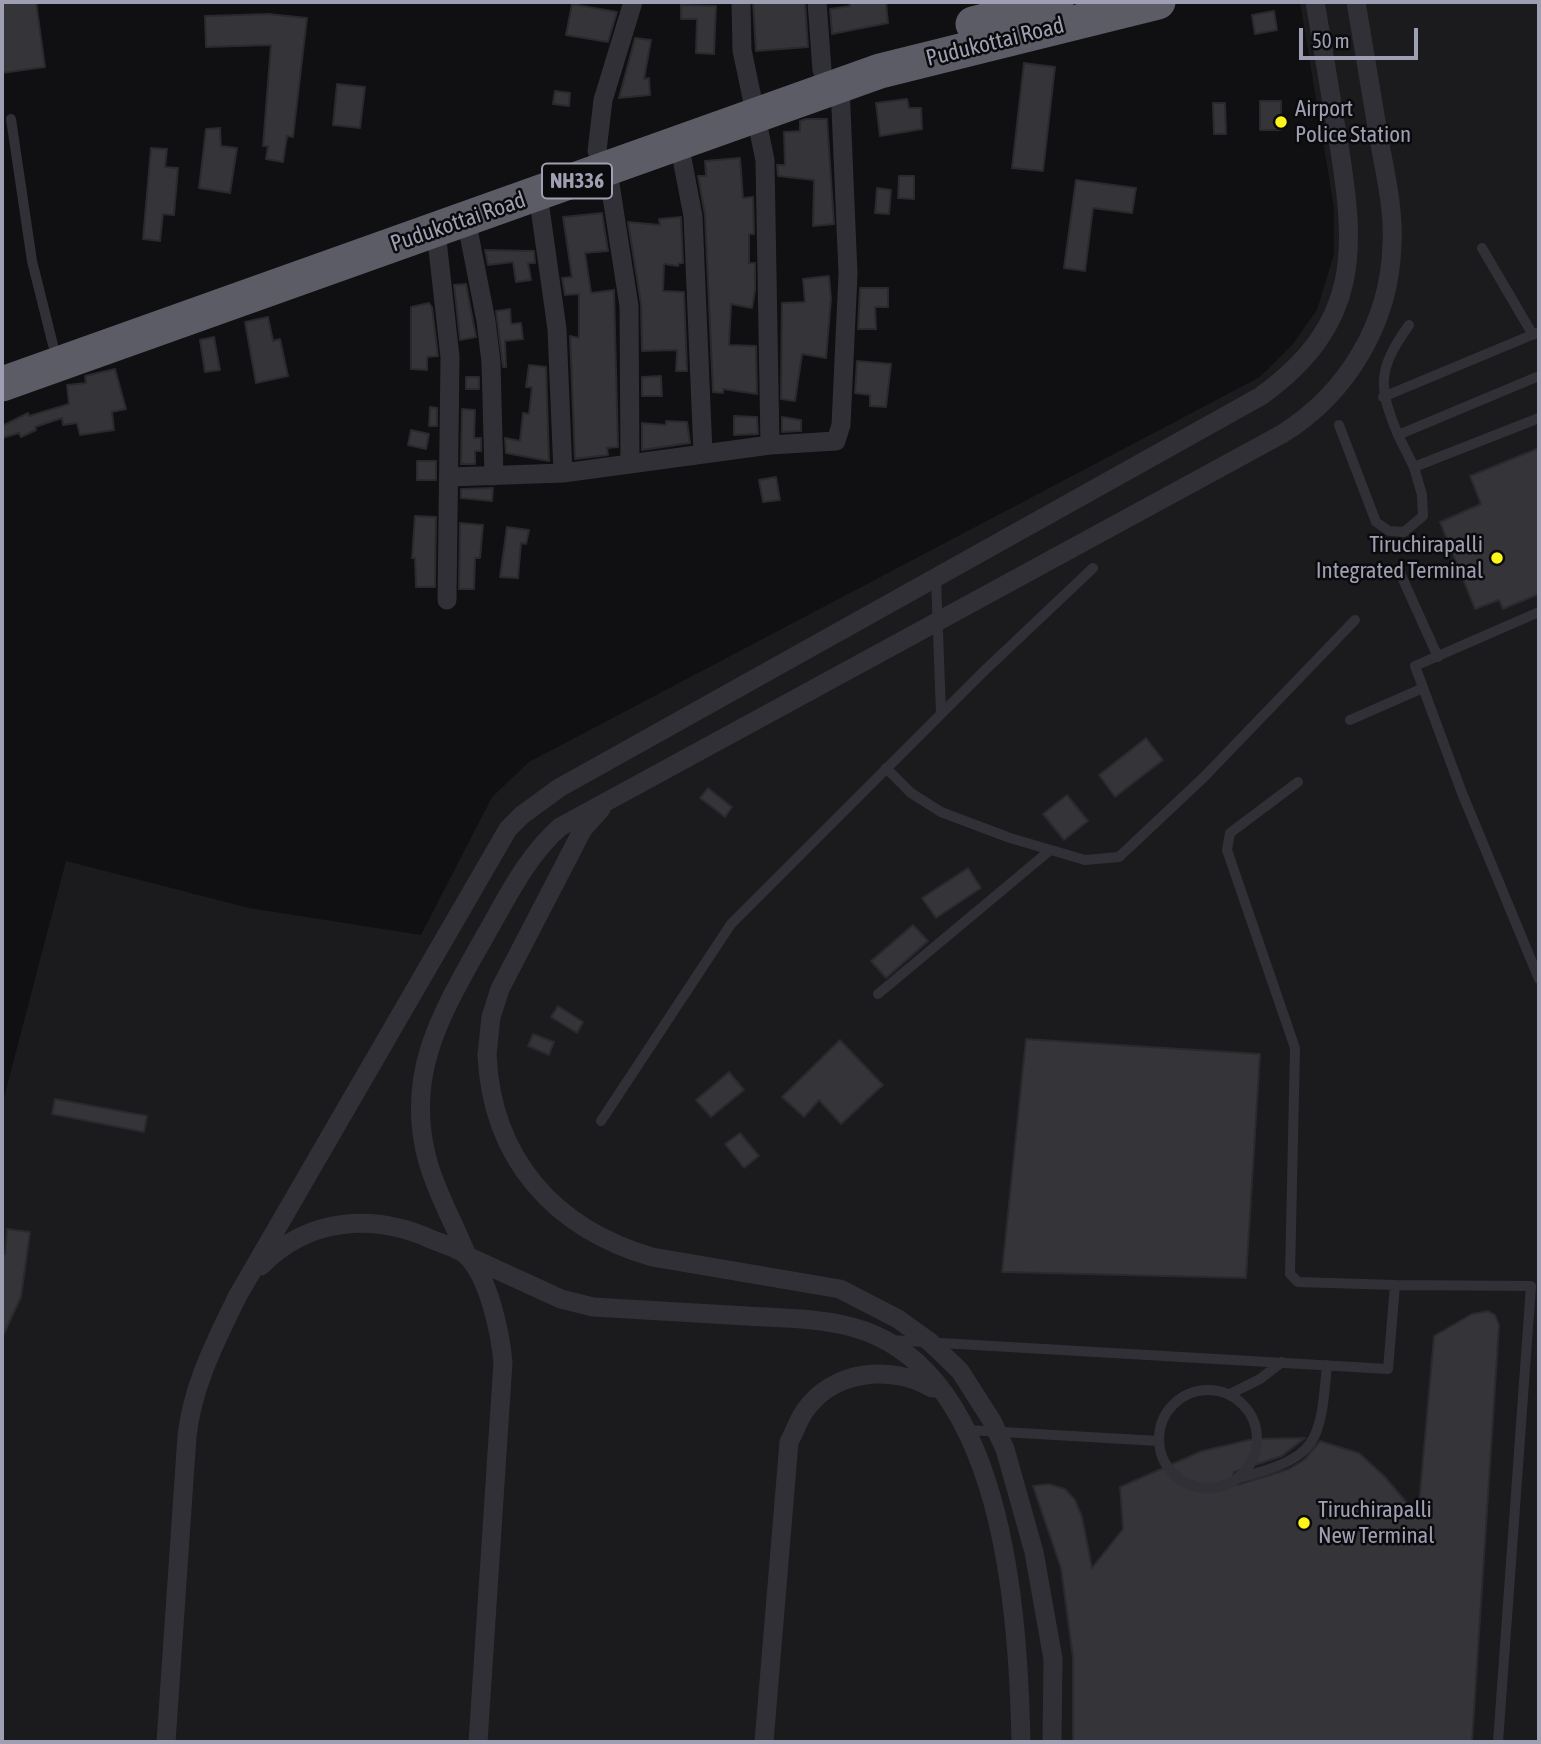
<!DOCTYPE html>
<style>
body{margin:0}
#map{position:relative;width:1541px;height:1744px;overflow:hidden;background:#100f11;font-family:"Asap Condensed",sans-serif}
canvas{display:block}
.frame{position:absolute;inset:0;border:4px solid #9f9fb3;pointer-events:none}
.scale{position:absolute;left:1299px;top:28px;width:119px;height:32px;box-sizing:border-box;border:4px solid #9f9fb3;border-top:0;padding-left:9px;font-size:21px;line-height:24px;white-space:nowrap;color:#9f9fb3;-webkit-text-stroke:5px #0b0a0c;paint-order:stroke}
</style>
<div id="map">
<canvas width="1541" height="1744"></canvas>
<div class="frame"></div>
<div class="scale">50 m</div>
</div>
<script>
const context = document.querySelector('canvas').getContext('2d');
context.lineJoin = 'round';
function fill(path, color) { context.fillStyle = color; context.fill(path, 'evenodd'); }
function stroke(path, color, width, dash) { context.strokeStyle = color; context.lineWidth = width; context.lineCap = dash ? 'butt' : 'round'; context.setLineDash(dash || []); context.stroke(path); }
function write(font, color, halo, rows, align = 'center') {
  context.font = font + ' "Asap Condensed",sans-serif'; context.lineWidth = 5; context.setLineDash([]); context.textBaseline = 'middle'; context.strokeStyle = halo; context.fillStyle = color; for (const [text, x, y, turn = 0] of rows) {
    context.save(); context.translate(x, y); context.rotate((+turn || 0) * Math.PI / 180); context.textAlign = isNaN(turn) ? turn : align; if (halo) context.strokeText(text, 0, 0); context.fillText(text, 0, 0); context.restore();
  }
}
fill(new Path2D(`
 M 1300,2 L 1539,2 L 1539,1742 L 2,1742 L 2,1105 L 66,861 L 249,908 L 421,935 L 492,797 L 529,762 L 1260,377 L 1292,345 L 1317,310 L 1334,254 L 1334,208 Z`), '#1b1b1e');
const building = new Path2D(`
 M 2,2 L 36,2 L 45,67 L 2,73 Z
 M 753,2 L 805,2 L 808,47 L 756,51 Z
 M 849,2 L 886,2 L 888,23 L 832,34 L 830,9 L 850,6 Z
 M 572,4 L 617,12 L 608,42 L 566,35 Z
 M 681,5 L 716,6 L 714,54 L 696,53 L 697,19 L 681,19 Z
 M 1274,11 L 1277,30 L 1255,34 L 1252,15 Z
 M 268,14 L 307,18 L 293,137 L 287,136 L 283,162 L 266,159 L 268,146 L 263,146 L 271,45 L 206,47 L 205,16 Z
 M 635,38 L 651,40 L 644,79 L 649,78 L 650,95 L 619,98 Z
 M 1024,63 L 1055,67 L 1043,171 L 1012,168 Z
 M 337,84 L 365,87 L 360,128 L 333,125 Z
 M 555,91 L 570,93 L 569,106 L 553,104 Z
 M 907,99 L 909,108 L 921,108 L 922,129 L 880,136 L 876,103 Z
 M 1260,101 L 1281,101 L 1281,130 L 1260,130 Z
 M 1213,103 L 1225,103 L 1226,134 L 1214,134 Z
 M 806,119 L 827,119 L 834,224 L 813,226 L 814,180 L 778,176 L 777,165 L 785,165 L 784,132 L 800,131 L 800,121 Z
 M 220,128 L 221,146 L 237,148 L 230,193 L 199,188 L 206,129 Z
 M 151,148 L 167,149 L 165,167 L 178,168 L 174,215 L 163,214 L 160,241 L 143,239 Z
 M 740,158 L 743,198 L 753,197 L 754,234 L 749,234 L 749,263 L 755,263 L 755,290 L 752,308 L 731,304 L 729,345 L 756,346 L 757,394 L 723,389 L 723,393 L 713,392 L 705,215 L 698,176 L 706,176 L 705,161 Z
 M 899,176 L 914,176 L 914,199 L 898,198 Z
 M 1076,180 L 1136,188 L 1132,213 L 1093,208 L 1085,271 L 1064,268 Z
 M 877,188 L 891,190 L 889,214 L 875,213 Z
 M 602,213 L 608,251 L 585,253 L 591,293 L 614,290 L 618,447 L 607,448 L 608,455 L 575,459 L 570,336 L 579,338 L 579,294 L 565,295 L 562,278 L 572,277 L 563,217 Z
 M 681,217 L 683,263 L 679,263 L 678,266 L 664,264 L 663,291 L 684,292 L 687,371 L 676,371 L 677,350 L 642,351 L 641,304 L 628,222 L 660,225 L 659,219 Z
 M 485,250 L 534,251 L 535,263 L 528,263 L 531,280 L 516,282 L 513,262 L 488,265 Z
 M 829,276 L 831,299 L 826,358 L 802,354 L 795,401 L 781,399 L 782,303 L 805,302 L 803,279 Z
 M 466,284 L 476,337 L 460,340 L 454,285 Z
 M 860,288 L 888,288 L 888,307 L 875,307 L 876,329 L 858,329 Z
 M 429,303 L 432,307 L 438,356 L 427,357 L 427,370 L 411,369 L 411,307 Z
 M 510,309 L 511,324 L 521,323 L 523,339 L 505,341 L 506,367 L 503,367 L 496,311 Z
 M 268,317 L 273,341 L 280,339 L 288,376 L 256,383 L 245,322 Z
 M 214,337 L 220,370 L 205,372 L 200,340 Z
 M 857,361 L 891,364 L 886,407 L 870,406 L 870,395 L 855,393 Z
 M 529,365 L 546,367 L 549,461 L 506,453 L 505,438 L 520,441 L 523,413 L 529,414 L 532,387 L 526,387 Z
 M 115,369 L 126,409 L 112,412 L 114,430 L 80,435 L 77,423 L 63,425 L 62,418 L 35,427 L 36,430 L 21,437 L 19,433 L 2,438 L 2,426 L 28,413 L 29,416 L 69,404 L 67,385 L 86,383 L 85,376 Z
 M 661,376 L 662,396 L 642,396 L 642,377 Z
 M 466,377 L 479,377 L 479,389 L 466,389 Z
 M 430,407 L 437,408 L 437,426 L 429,426 Z
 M 462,409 L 475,410 L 474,438 L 481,438 L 481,451 L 475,451 L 475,464 L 461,464 Z
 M 734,416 L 757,417 L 758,434 L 734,435 Z
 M 782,417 L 801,420 L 801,431 L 782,432 Z
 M 666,421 L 687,422 L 690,443 L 642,450 L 642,423 L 666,425 Z
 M 411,430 L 429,434 L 426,449 L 408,445 Z
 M 1539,448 L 1539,594 L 1503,609 L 1499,600 L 1475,609 L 1440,522 L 1481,504 L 1470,476 Z
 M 417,461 L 436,461 L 436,480 L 417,480 Z
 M 776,477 L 780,500 L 763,502 L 759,480 Z
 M 493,488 L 492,501 L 461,498 L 461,489 Z
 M 415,516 L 436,517 L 435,587 L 416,587 L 415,558 L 412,558 Z
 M 460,523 L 483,525 L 480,558 L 475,558 L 474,589 L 459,589 Z
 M 507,527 L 529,530 L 526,544 L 521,543 L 518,578 L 500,577 Z
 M 1146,738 L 1163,760 L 1115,797 L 1099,775 Z
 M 708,788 L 732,807 L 725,817 L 700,798 Z
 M 1067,795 L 1088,821 L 1064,840 L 1043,814 Z
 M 968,868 L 981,888 L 936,918 L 922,898 Z
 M 913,925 L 928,941 L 886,978 L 871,961 Z
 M 558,1006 L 583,1022 L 577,1033 L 551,1017 Z
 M 533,1034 L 554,1042 L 549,1055 L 528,1046 Z
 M 1026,1039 L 1260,1054 L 1246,1278 L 1002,1272 Z
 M 840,1040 L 883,1085 L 841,1124 L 819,1100 L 804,1117 L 782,1097 Z
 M 729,1072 L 744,1090 L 711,1117 L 696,1100 Z
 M 55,1099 L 147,1116 L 144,1132 L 52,1114 Z
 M 740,1133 L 759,1156 L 744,1168 L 725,1144 Z
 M 7,1229 L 30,1232 L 21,1297 L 2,1338 L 2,1253 L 5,1254 Z
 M 1488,1311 L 1495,1315 L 1499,1325 L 1472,1742 L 1073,1742 L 1073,1658 L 1061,1568 L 1033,1486 L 1049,1484 L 1065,1489 L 1075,1500 L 1082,1517 L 1092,1568 L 1123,1529 L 1120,1487 L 1202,1451 L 1253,1439 L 1305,1438 L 1282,1456 L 1234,1472 L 1232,1479 L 1237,1485 L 1289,1469 L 1305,1459 L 1320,1441 L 1359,1453 L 1385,1477 L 1418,1516 L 1434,1336 L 1472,1314 Z`);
fill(building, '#343439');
stroke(building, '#2a292d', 2);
stroke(new Path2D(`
 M 11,119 L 32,261 L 53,345
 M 1482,248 L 1533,335
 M 1409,325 C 1377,370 1378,386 1398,435 L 1539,376
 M 1383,397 L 1539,332
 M 1339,425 L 1376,522 L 1389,531 L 1404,532 L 1423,516 L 1422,495 L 1414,467
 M 1398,435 L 1414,467 L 1539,418
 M 1400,573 L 1438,657
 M 936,578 L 941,713
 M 1539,612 L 1415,666 L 1462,793 L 1539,979
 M 1350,720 L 1423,688
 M 886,768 L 911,793 L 941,812 L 1010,838 L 1085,860 L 1119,857 L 1204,777 L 1355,620
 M 1298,782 L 1230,833 L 1227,850 L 1295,1048 L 1290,1274 L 1298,1282 L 1395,1285
 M 878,994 L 1048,852
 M 601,1121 L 731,924 L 982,673 L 1093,568
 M 889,1340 L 1388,1369 L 1395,1285 L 1531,1286 L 1498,1742
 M1159 1439a49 49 0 1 1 98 0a49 49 0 1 1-98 0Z
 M 1230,1394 L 1260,1379 L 1282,1362
 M 968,1430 L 1158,1441
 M 1239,1478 C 1318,1457 1320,1445 1327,1365`), '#313036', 10);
stroke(new Path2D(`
 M 741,2 L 742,50 L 765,160 L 770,445
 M 817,2 L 822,70
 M 679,143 L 693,216 L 703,453
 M 597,151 L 603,100 L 633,2
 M 608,171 L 629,306 L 630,464
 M 538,194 L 557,329 L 563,473
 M 466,219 L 486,321 L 491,362 L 494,476
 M 436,231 L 450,357 L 447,600
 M 449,477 L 563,473 L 770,445 L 836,441 L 841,425 L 848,274 L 840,85
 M 487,1055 L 491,1017 L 500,989 L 583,829 L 601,809
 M 261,1266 C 308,1217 374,1213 433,1240 C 443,1244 460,1249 467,1256 C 489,1278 500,1332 503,1362 L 478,1742
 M 166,1742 L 187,1436 C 193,1384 215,1343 237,1297 L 508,829 L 522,815 L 559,788 L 1261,396 C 1362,323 1356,249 1338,139 C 1330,93 1323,47 1315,2
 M 764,1742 L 789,1442 C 794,1433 798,1421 804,1412 C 832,1370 891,1364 932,1388
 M 1021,1742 C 1018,1614 1005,1368 852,1327 C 818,1318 782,1318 747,1316 C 695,1313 644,1310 593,1307 L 561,1299 L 467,1256 C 455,1225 437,1194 428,1162 C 403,1073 443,1011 485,936 C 507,898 526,857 560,827 L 1282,434 C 1348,393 1390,322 1392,244 C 1394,207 1384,169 1378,133 C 1371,89 1363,46 1356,2`), '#313036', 19);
stroke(new Path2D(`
 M 973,24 L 1056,2
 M 2,384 L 880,71 L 1158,2`), '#5c5c67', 35);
stroke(new Path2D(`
 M 487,1055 C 492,1158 553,1228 652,1257 L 840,1289 L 898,1319 L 930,1342 L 960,1371 L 992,1421 L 1005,1449 L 1034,1552 L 1053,1659 L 1052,1742`), '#313036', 19);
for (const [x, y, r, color] of [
 [1281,122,7,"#fef619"],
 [1497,558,7,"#fef619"],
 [1304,1523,7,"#fef619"]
]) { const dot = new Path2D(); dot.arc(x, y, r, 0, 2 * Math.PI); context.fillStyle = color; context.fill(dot); stroke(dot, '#0b0a0c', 2.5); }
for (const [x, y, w] of [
 [577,181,70]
]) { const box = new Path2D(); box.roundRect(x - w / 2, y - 17.5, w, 35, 5); context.fillStyle = '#0b0a0c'; context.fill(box); stroke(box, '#9f9fb3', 2); }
write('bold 21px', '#9f9fb3', null, [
 ["NH336",577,181]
]);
write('23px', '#9f9fb3', '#0b0a0c', [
 ["Pudukottai Road",995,42,-14],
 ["Pudukottai Road",458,222,-19]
]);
write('23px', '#9f9fb3', '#0b0a0c', [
 ["Airport",1295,109],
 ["Police Station",1295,135],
 ["Tiruchirapalli",1483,545,"right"],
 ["Integrated Terminal",1483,571,"right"],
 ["Tiruchirapalli",1318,1510],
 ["New Terminal",1318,1536]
], 'left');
</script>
